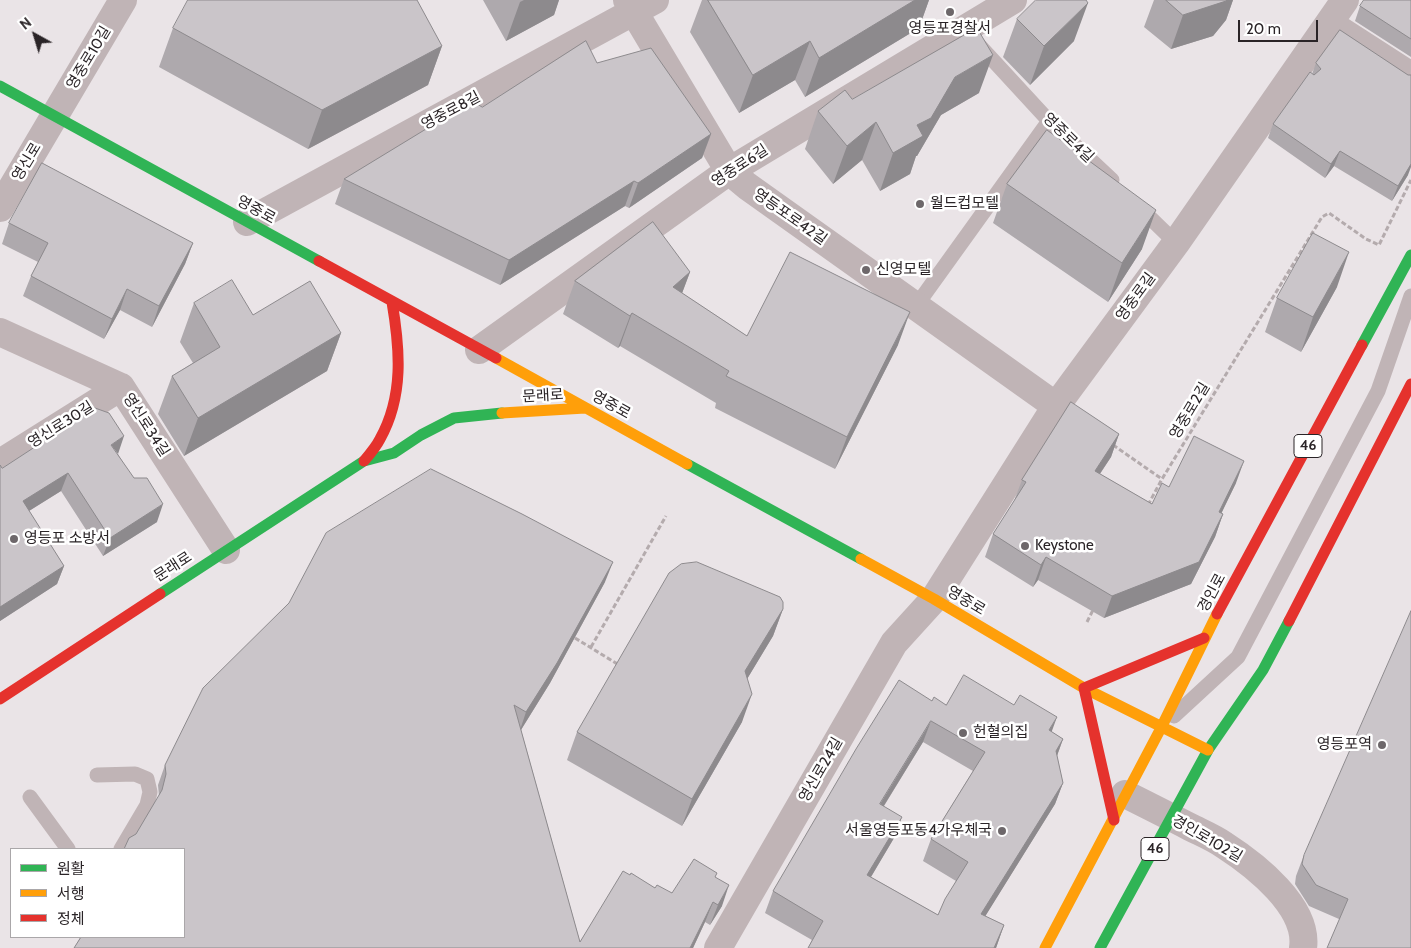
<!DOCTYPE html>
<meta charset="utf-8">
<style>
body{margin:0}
#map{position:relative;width:1411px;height:948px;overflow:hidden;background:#eae4e7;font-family:Cabin,"Noto Sans KR",sans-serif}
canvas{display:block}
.legend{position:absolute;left:10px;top:848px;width:175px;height:90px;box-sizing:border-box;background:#fff;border:1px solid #aaa7a9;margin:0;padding:6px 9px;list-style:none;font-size:15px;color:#2a2427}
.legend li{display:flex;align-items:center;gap:10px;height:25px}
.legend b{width:25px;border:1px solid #aaa7a9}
.north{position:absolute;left:10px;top:10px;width:50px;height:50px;-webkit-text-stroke:4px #fff;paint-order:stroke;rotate:321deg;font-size:14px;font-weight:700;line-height:20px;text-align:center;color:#2a2427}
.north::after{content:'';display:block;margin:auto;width:18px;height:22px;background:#2a2427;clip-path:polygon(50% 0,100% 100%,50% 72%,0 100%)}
.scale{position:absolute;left:1238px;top:20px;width:80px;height:22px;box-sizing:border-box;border:2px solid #2a2427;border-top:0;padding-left:6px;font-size:15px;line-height:18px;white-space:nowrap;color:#2a2427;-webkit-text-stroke:4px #fff;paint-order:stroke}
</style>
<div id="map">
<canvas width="1411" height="948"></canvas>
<ul class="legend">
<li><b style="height:6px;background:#30b455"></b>원활</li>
<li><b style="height:6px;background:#ff9f0a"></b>서행</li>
<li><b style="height:6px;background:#e5322d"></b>정체</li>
</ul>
<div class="north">N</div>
<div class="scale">20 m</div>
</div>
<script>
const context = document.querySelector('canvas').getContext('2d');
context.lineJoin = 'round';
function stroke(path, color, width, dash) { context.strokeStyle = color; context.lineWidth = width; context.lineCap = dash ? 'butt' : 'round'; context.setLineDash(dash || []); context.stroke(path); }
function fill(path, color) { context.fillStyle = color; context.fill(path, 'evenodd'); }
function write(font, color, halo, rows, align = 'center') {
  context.font = font + ' Cabin,"Noto Sans KR",sans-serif'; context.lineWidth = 5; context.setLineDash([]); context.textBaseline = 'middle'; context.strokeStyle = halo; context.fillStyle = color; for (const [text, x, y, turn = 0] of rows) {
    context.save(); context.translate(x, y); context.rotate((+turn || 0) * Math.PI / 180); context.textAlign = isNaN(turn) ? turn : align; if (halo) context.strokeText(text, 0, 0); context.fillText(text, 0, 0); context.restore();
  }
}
stroke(new Path2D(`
 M 1113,445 L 1162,479
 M 1148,505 L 1162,479 L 1322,217 L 1329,213 L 1366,239 L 1379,245 L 1411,180
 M 1087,622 L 1094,608
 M 575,638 L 619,665
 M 591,647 L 666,516`), '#b4abad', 3, [5, 2.5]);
stroke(new Path2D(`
 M 979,45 L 1049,121 L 1112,180
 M 1139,207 L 1176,243
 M 916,306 L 1049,121
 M 1174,716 L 1238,657 L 1378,391 L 1411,296
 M 97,775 L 135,774 L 147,779 L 150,792 L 147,805 L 121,849
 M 30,797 L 68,849`), '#c0b4b6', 15);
stroke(new Path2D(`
 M 627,0 L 729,171 L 747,186 L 1056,406
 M 1329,23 L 1411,76
 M 0,208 L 123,0
 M 247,222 L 655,0
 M 0,332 L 121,387 L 226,550
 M 479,350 L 729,171 L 1013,0
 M 0,463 L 121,387
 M 1125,794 C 1147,805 1169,816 1190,827 C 1202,833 1214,838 1224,845 C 1255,865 1309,907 1303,948
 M 718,948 L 894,643 L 934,599 L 1056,406 L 1176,243 L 1345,0`), '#c0b4b6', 28);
stroke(new Path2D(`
 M 0,86 L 319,261
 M 1362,345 L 1411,255
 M 687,464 L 861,559
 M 160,594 L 364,461 L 394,453 L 421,435 L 454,418 L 502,413
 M 1100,948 L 1208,750 L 1263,670 L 1289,621`), '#30b455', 11);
stroke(new Path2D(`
 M 496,358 L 687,464
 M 502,413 L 585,408
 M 861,559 L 934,599 L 1084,688 L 1208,750
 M 1045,948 L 1161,728 L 1217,614`), '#ff9f0a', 11);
stroke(new Path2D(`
 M 319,261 L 496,358
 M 364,461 C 370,454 376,447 380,439 C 404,396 400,349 392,302
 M 1217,614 L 1362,345
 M 1289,621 L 1411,384
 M 0,699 L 160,594
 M 1114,820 L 1084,688 L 1204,638`), '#e5322d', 11);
fill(new Path2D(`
 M 483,0 L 559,0 L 554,15 L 506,41 Z
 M 702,0 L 929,0 L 919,28 L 805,97 L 795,80 L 739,113 L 690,32 Z
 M 1154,0 L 1233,0 L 1226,20 L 1213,36 L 1171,49 L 1144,27 Z
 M 1411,0 L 1411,57 L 1355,21 L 1360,6 Z
 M 1017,19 L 1074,41 L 1030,85 L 1003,57 Z
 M 173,28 L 442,46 L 428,85 L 308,149 L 159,67 Z
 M 597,63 L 711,134 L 702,158 L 629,208 L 625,206 L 500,285 L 335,204 L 344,179 L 482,107 Z
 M 1316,63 L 1408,75 L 1408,175 L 1392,201 L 1334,166 L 1325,178 L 1268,138 L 1273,124 L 1312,74 Z
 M 979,93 L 941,115 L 917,156 L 916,156 L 910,174 L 880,191 L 862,160 L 833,184 L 805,149 L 818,111 L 852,99 Z
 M 1007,184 L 1142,249 L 1108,302 L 993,223 Z
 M 9,223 L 193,243 L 185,264 L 152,327 L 120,310 L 104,339 L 23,296 L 31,276 L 38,262 L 2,244 Z
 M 690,272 L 682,293 L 747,336 L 898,345 L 835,469 L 715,408 L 716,403 L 620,346 L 618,348 L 563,314 L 575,281 Z
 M 1337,287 L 1301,352 L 1265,332 L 1277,298 Z
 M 194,303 L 341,333 L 327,371 L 184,456 L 158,414 L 172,376 L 193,363 L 180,342 Z
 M 1119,434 L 1111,457 L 1100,474 L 1152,504 L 1169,487 L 1236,483 L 1221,513 L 1223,514 L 1215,537 L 1191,584 L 1104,618 L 1038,580 L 1033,587 L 985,557 L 993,534 L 1014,501 L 1022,480 Z
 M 118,454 L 157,522 L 103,556 L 61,491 L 29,511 L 64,566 L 57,584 L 0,621 L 0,465 L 2,468 Z
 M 605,582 L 550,683 L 521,730 L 580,942 L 630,875 L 655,888 L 672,893 L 717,873 L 715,877 L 722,906 L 710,925 L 705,922 L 693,948 L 74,948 L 75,947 L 136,834 L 159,796 L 158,785 L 165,765 Z
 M 783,609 L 773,636 L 747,679 L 742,722 L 682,826 L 567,760 L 577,732 Z
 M 932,701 L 1052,732 L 1063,739 L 1057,756 L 1063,783 L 1055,804 L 985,916 L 1004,925 L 996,948 L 808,948 L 812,940 L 765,913 L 773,891 ZM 923,742 L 973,771 L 931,839 L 923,861 L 956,881 L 938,915 L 871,877 L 894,838 L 884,806 Z
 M 1304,855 L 1411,948 L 1339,919 L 1309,906 L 1295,884 L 1296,876 Z`), '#aea9ad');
fill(new Path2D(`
 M 524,0 L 559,0 L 554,15 L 506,41 L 520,2 Z
 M 915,0 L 929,0 L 919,28 L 805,97 L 819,58 Z
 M 1227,0 L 1233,0 L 1226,20 L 1213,36 L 1171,49 L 1183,15 Z
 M 1088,3 L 1074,41 L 1030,85 L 1044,46 Z
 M 810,41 L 795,80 L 739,113 L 753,75 Z
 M 442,46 L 428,85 L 308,149 L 322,110 Z
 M 993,55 L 979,93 L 941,115 L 917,156 L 916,156 L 910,174 L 880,191 L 893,153 L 955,77 Z
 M 876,122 L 862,160 L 833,184 L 847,146 Z
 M 711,134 L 702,158 L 629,208 L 638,183 Z
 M 1340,151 L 1334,166 L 1325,178 L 1331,164 Z
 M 1411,162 L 1411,167 L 1408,175 L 1392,201 L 1398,186 Z
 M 634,181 L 625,206 L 500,285 L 509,260 Z
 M 1156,210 L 1142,249 L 1108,302 L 1122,263 Z
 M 193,243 L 185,264 L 152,327 L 159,306 Z
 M 1349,252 L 1337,287 L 1301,352 L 1313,317 Z
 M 690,272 L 678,304 L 673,287 Z
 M 127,289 L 120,310 L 104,339 L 112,319 Z
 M 910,312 L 898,345 L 835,469 L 847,437 Z
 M 632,313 L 620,346 L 618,348 L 630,316 Z
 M 341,333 L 327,371 L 184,456 L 198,418 Z
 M 1119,434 L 1111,457 L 1087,493 L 1095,471 Z
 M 124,436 L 118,454 L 111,445 Z
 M 1244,461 L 1236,483 L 1211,535 L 1219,512 Z
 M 68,473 L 61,491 L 16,519 L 23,501 Z
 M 163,504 L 157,522 L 103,556 L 110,538 Z
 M 1223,514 L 1215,537 L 1191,584 L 1104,618 L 1112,596 Z
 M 1046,557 L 1038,580 L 1033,587 L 1041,565 Z
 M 613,562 L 605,582 L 550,683 L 519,733 L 526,712 Z
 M 64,566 L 57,584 L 0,621 L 0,607 Z
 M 783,609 L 773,636 L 735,699 L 745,671 Z
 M 752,694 L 742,722 L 682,826 L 692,799 Z
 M 1057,717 L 1049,739 L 1049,730 Z
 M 931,721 L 923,742 L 872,825 L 880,804 Z
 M 1063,739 L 1055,761 L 1056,751 Z
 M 1063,783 L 1055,804 L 973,936 L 981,914 Z
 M 902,817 L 894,838 L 859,897 L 867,875 Z
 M 729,885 L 722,906 L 710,925 L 718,905 Z
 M 713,902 L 705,922 L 693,948 L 690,948 Z
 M 1004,925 L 996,948 L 994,948 Z`), '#8d8a8d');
const building = new Path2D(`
 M 188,0 L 417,0 L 442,46 L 322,110 L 173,28 Z
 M 708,0 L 915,0 L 819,58 L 810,41 L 753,75 Z
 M 1036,0 L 1086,0 L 1088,3 L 1044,46 L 1017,19 Z
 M 1166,0 L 1227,0 L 1226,1 L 1183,15 Z
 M 1364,0 L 1411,0 L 1411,39 L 1360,6 Z
 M 977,28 L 993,55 L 955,77 L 931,118 L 917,125 L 923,136 L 893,153 L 876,122 L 847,146 L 818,111 L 845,90 L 852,99 Z
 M 1340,30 L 1408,75 L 1411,75 L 1411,164 L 1398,186 L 1340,151 L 1331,164 L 1273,124 L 1310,72 L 1314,75 L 1321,69 L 1316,63 Z
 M 586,41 L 597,63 L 651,48 L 711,134 L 638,183 L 634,181 L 509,260 L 344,179 L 472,101 L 482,107 Z
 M 1047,130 L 1156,210 L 1122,263 L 1007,184 Z
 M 42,163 L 193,243 L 159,306 L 127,289 L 112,319 L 31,276 L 48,243 L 9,223 Z
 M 653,222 L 690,272 L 673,287 L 747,336 L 790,252 L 910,312 L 847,437 L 726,376 L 729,371 L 632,313 L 630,316 L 575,281 Z
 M 1313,233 L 1349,252 L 1313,317 L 1277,298 Z
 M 232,280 L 253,315 L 310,281 L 341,333 L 198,418 L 172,376 L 220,347 L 194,303 Z
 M 1071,402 L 1119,434 L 1095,471 L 1152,504 L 1162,483 L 1169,487 L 1194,436 L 1244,461 L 1219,512 L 1223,514 L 1199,562 L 1112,596 L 1046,557 L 1041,565 L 993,534 L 1026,482 L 1022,480 Z
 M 95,408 L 109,413 L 124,436 L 111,445 L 134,478 L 147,478 L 163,504 L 110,538 L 68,473 L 23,501 L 64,566 L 0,607 L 0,465 L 2,468 Z
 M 431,469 L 522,514 L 613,562 L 557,663 L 526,712 L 514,705 L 580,942 L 623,871 L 630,875 L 631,873 L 655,888 L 657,885 L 672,893 L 694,859 L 717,873 L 715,877 L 729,885 L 718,905 L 713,902 L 690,948 L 74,948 L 81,937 L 184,937 L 184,849 L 124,849 L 129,838 L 136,834 L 162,790 L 166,774 L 165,765 L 203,688 L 289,603 L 326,533 Z
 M 697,562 L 780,597 L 783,602 L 783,609 L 745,671 L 752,694 L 692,799 L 577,732 L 669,573 L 681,564 Z
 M 1411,611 L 1411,948 L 1327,948 L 1348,899 L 1316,885 L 1302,864 L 1304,855 Z
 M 964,675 L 1014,705 L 1020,695 L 1057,717 L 1049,730 L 1063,739 L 1056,751 L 1063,783 L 981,914 L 1004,925 L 994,948 L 808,948 L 823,921 L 773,891 L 856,749 L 899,680 L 932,701 L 934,697 L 946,705 ZM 931,721 L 985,752 L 931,839 L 968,862 L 945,899 L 938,915 L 867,875 L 902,817 L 880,804 Z`);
fill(building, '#cac5c9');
stroke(building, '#8d8a8d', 1);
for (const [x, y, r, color] of [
 [950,12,5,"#6d676a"],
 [920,204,5,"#6d676a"],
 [866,270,5,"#6d676a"],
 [14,539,5,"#6d676a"],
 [1025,546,5,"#6d676a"],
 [963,733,5,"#6d676a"],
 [1382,745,5,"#6d676a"],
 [1002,831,5,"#6d676a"]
]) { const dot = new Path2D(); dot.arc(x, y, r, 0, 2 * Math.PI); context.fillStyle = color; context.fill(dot); stroke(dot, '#fff', 2); }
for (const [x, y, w] of [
 [1308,446,28],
 [1155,849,28]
]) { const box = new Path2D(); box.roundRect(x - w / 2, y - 11.5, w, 23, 4); context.fillStyle = '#fff'; context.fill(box); stroke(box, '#2a2427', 1); }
write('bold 14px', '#2a2427', null, [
 ["46",1308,446],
 ["46",1155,849]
]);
write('15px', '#2a2427', '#fff', [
 ["영등포경찰서",950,29,"center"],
 ["월드컵모텔",930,204],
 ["신영모텔",876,270],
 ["영등포 소방서",24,539],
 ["Keystone",1035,546],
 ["헌혈의집",973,733],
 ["영등포역",1372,745,"right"],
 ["서울영등포동4가우체국",992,831,"right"]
], 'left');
write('15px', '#2a2427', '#fff', [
 ["영중로10길",89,58,-59],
 ["영중로8길",451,111,-28],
 ["영중로4길",1068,138,44],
 ["영신로",27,162,-59],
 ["영중로6길",740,166,-33],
 ["영중로",256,210,29],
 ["영등포로42길",790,217,35],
 ["영중로길",1136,297,-54],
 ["문래로",543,396,-3],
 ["영중로",611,405,29],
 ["영중로2길",1190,411,-59],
 ["영신로30길",61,425,-32],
 ["영신로34길",146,425,57],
 ["문래로",173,567,-33],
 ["경인로",1212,593,-62],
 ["영중로",966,601,31],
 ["영신로24길",821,770,-60],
 ["경인로102길",1207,839,30]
]);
</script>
